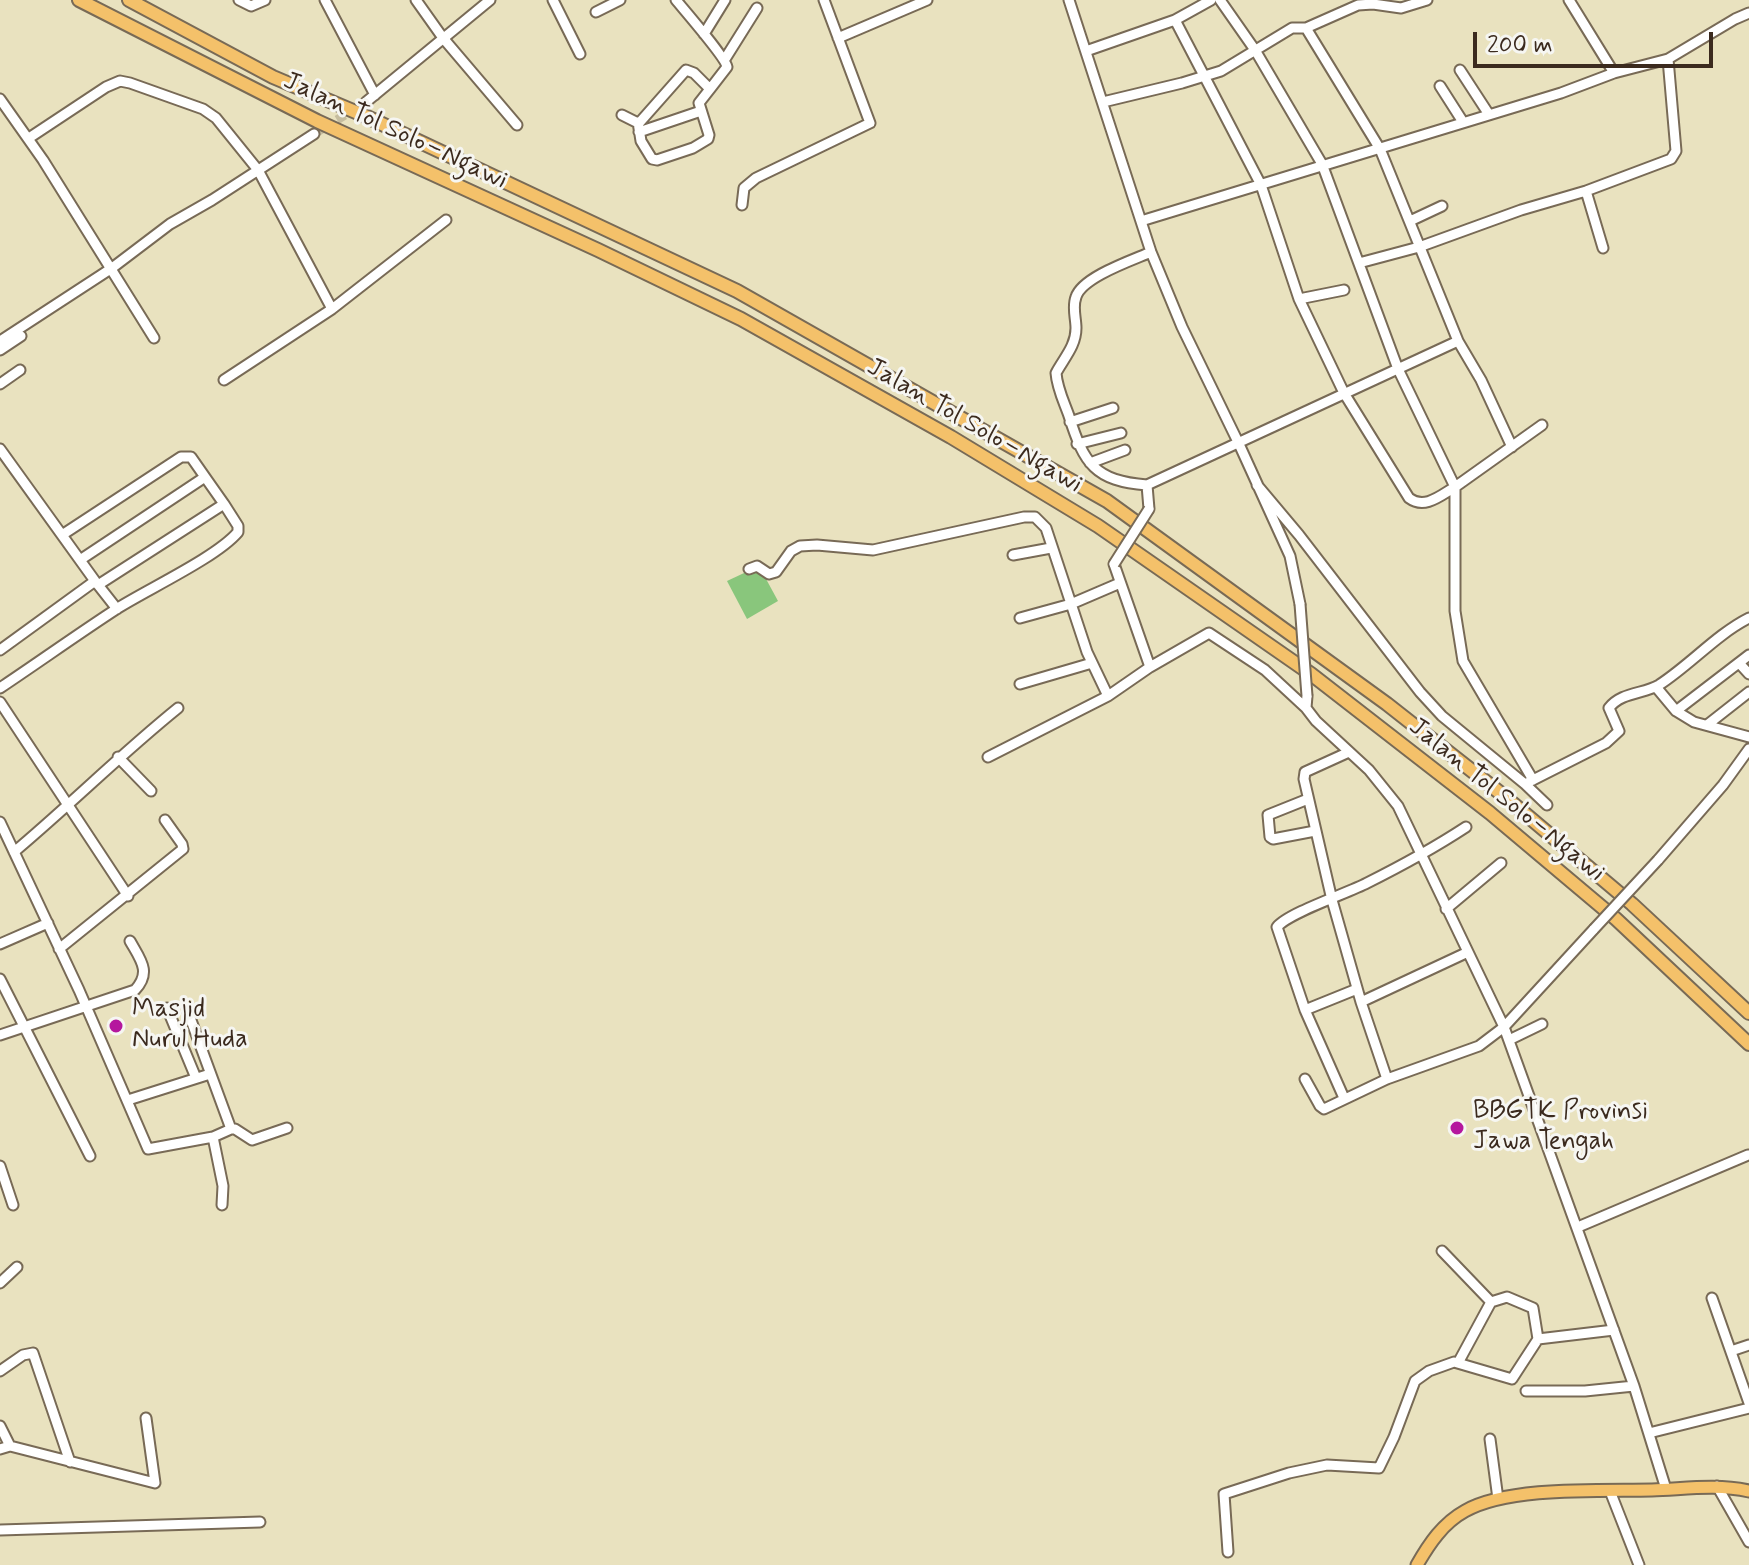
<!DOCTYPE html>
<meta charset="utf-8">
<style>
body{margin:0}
#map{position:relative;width:1749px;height:1565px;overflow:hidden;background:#e9e2bf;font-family:Mynerve,sans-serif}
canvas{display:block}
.scale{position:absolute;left:1473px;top:32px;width:240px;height:36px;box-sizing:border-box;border:4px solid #3b2a1e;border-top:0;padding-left:10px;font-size:24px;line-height:28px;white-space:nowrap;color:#3b2a1e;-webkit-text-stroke:6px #f6f6f2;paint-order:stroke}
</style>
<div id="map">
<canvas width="1749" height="1565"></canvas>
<div class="scale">200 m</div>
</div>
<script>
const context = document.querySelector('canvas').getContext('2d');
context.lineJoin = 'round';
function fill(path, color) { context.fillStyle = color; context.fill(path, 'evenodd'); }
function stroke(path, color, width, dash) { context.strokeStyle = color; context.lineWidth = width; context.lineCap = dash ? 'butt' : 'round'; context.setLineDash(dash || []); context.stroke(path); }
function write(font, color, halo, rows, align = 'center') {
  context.font = font + ' Mynerve,sans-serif'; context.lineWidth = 6; context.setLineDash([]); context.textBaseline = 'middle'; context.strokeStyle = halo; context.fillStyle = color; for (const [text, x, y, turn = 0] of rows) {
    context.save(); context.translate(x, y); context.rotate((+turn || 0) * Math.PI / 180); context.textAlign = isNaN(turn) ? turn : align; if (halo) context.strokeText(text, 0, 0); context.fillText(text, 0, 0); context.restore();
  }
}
fill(new Path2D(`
 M 759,566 L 778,601 L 747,619 L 727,581 Z`), '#89c67c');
stroke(new Path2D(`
 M 314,134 L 366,102`), '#c6bd9f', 9, [9, 4.5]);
const minor = new Path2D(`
 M 239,0 L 251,6 L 265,0
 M 325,0 L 375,95
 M 416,0 L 443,38 L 517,125
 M 553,0 L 580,54
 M 1069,0 L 1151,252 L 1182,327 L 1239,444 L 1290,556 L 1300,604
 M 1220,0 L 1255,50 L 1322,164 L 1398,369 L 1455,487 L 1542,425
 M 1569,0 L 1614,73
 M 596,12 L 620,0
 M 1175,20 L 1261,185 L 1299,299 L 1344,393 L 1409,498 C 1425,510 1441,495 1455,487
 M 1306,28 L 1380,149 L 1458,341 L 1481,380 L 1512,447
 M 704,34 L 725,0
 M 838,38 L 927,0
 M 1086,51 L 1175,20 L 1211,0
 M 725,59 L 757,8
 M 1460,70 L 1488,113
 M 1440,86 L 1463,122
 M 0,99 L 43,160 L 154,338
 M 366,102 L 490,0
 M 1103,102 L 1182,83 L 1221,71 L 1292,28 L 1306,28 L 1358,5 L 1373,4 L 1401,8 L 1427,0
 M 622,115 L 636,122 L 640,122 L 686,70 L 694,73 L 710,89 L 727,67 C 726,58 685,11 676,0
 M 638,122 L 641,141 L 652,159 L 657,160 L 693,148 L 708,139 L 709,135 L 699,103 L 710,89
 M 639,132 L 701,111
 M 29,138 L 106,87 L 120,81 L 130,83 L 203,109 L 216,118 L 258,170 L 332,309
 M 1586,191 L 1603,248
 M 742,205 L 744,188 L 756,178 L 870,123 L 824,0
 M 1141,221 L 1561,93 L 1614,73 L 1668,59 L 1735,19 L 1749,13
 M 1410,221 L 1442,206
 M 1151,252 C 1133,260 1082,277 1076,297 C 1072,307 1076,318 1076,328 C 1076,346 1064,358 1056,373 C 1057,388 1064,402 1069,416 C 1084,464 1095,481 1147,485 L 1458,341
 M 1359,263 L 1419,247 L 1521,210 L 1586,191 L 1671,159 L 1676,151 L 1668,59
 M 1299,299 L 1344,290
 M 0,341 L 112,268 L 170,224 L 212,200 L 314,134
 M 0,350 L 21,336
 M 224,380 L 332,309 L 446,220
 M 0,384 L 20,370
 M 1070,422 L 1113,408
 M 1077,444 L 1121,433
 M 0,449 L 95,581
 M 1090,463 L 1125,450
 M 205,477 L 224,504
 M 1147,485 L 1149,509
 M 1257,485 L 1299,535 L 1420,692 L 1442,716 L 1525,784 L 1606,743 L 1619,731 L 1609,708 C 1621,692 1644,694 1659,685 C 1690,665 1717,634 1749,618
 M 1455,487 L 1455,611 L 1463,661 L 1533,780
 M 62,535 L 181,457 L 191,457 L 205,477 L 80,560
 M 1013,555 L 1051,548
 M 1114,564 L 1150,667
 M 749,569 L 757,566 L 769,574 L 776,572 L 791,551 L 800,546 L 817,545 L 873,550 L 1024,517 L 1035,517 L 1046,528 L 1087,652 L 1108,696
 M 1020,618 L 1071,604 L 1120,583
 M 0,650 L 95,581 L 117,609
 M 1739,663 L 1749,674
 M 1020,684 L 1092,663
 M 1656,687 L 1676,711 L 1694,722 L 1749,737
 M 0,688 C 39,662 78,634 118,608 C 148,589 217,557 238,532 L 238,526 L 224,504 L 98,585
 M 1307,696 L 1306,708 L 1316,721 L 1369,770 L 1398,806 L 1504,1027 L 1634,1386 L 1666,1489
 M 0,702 L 128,896
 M 1676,711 L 1749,655
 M 1707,725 L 1749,692
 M 1349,752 L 1305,772 L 1304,779 L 1332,900 L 1361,1002 L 1387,1079
 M 118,757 L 151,791
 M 988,757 L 1108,696 L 1150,667 L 1209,633 L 1265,670 L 1306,708
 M 1525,784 L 1547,805
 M 1308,799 L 1268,815 L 1270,837 L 1273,839 L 1315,831
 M 0,822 L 79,990 L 148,1149 L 213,1137 L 231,1129 L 188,1012
 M 14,852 C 70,805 121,754 178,708
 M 1658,860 L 1723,785 L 1749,749
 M 1446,909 L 1501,863
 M 0,944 L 48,923
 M 59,949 L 183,849 L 182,844 L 165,820
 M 0,979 L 90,1156
 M 1361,1002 L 1468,952
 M 167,1008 L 196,1078
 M 1305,1010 L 1357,989
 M 0,1035 L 135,990 C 152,972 140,959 130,941
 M 1509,1040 L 1542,1024
 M 1305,1079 L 1320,1106 L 1324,1109 L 1387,1079 L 1479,1046 L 1504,1027 L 1594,929
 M 1344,1098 L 1305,1010 L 1277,927 C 1288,913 1348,893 1367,883 C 1401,866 1434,848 1466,827
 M 128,1100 L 210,1074
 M 231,1129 L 235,1129 L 252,1140 L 287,1128
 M 213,1137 L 223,1186 L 222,1205
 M 0,1166 L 13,1205
 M 1578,1227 L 1748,1155
 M 1442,1251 L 1491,1302 L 1507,1297 L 1533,1308 L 1538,1339
 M 0,1283 L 17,1267
 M 1712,1298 L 1749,1403
 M 1731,1351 L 1749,1345
 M 1458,1363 L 1491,1302
 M 0,1371 L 23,1355 L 33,1353 L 70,1462
 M 1526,1391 L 1585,1391 L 1634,1386
 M 0,1426 L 10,1446
 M 1649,1433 L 1749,1408
 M 1490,1439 L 1498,1499
 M 0,1449 L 10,1446 L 155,1483 L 146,1418
 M 1717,1486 L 1749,1542
 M 1610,1491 L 1639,1565
 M 0,1530 L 260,1522
 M 1228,1552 L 1224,1494 L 1289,1473 L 1327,1465 L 1379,1468 L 1394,1437 L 1415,1381 L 1429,1371 L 1454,1362 L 1512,1379 L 1538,1339 L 1614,1330`);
const major = new Path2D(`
 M 1417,1565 C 1429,1544 1443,1523 1465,1511 C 1509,1486 1601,1491 1652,1490 C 1685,1489 1716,1484 1749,1491`);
const highway = new Path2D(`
 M 79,0 L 317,121 L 598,250 L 741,319 L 951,437 L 1098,526 L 1311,674 L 1490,813 L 1616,919 L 1749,1044
 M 129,0 L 273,77 L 365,116 L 737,291 L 1107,501 L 1387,704 L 1504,796 L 1632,904 L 1749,1013`);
stroke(minor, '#786a56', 13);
stroke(major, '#786a56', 15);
stroke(highway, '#786a56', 16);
stroke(minor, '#fff', 9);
stroke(major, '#f4c16a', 11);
stroke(highway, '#f4c16a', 12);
const minorBridge = new Path2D(`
 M 1114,564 L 1149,509
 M 1300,604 L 1307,696
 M 1594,929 L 1658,860`);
stroke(minorBridge, '#786a56', 13, []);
stroke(minorBridge, '#fff', 9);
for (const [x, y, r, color] of [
 [116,1026,8,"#b5179e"],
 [1457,1128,8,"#b5179e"]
]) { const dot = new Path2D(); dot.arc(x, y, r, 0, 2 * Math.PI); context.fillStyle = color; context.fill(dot); stroke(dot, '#f6f6f2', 3); }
write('26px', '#3b2a1e', '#f6f6f2', [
 ["Jalan Tol Solo–Ngawi",395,132,25],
 ["Jalan Tol Solo–Ngawi",974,427,30],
 ["Jalan Tol Solo–Ngawi",1506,801,39]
]);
write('26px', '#3b2a1e', '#f6f6f2', [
 ["Masjid",132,1011],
 ["Nurul Huda",132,1041],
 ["BBGTK Provinsi",1473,1113],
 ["Jawa Tengah",1473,1143]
], 'left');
</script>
